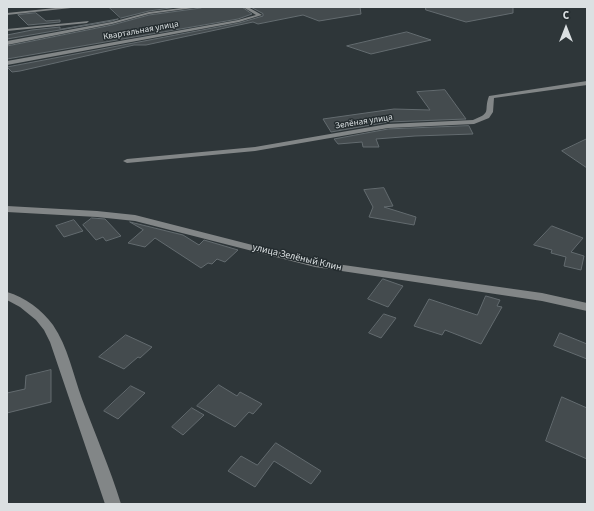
<!DOCTYPE html>
<meta charset="utf-8">
<style>
body{margin:0}
#map{position:relative;width:594px;height:511px;overflow:hidden;background:#2e3639;font-family:"Source Sans 3",sans-serif}
canvas{display:block}
.frame{position:absolute;inset:0;border:8px solid #dbe0e2;pointer-events:none}
.north{position:absolute;left:546px;top:8px;width:40px;height:40px;-webkit-text-stroke:3px #242c2f;paint-order:stroke;rotate:0deg;font-size:11px;font-weight:700;line-height:16px;text-align:center;color:#dbe0e2}
.north::after{content:'';display:block;margin:auto;width:14px;height:18px;background:#dbe0e2;clip-path:polygon(50% 0,100% 100%,50% 72%,0 100%)}
</style>
<div id="map">
<canvas width="594" height="511"></canvas>
<div class="frame"></div>
<div class="north">С</div>
</div>
<script>
const context = document.querySelector('canvas').getContext('2d');
context.lineJoin = 'round';
function fill(path, color) { context.fillStyle = color; context.fill(path, 'evenodd'); }
function stroke(path, color, width, dash) { context.strokeStyle = color; context.lineWidth = width; context.lineCap = dash ? 'butt' : 'round'; context.setLineDash(dash || []); context.stroke(path); }
function write(font, color, halo, rows, align = 'center') {
  context.font = font + ' "Source Sans 3",sans-serif'; context.lineWidth = 3; context.setLineDash([]); context.textBaseline = 'middle'; context.strokeStyle = halo; context.fillStyle = color; for (const [text, x, y, turn = 0] of rows) {
    context.save(); context.translate(x, y); context.rotate((+turn || 0) * Math.PI / 180); context.textAlign = isNaN(turn) ? turn : align; if (halo) context.strokeText(text, 0, 0); context.fillText(text, 0, 0); context.restore();
  }
}
const building = new Path2D(`
 M 109,7 L 177,7 L 149,11 L 121,18 Z
 M 202,7 L 242,7 L 252,14 L 238,19 L 7,59 L 7,46 L 112,25 L 149,15 L 201,8 Z
 M 251,7 L 360,7 L 361,14 L 319,21 L 303,15 L 258,24 L 253,22 L 146,45 L 134,45 L 20,71 L 12,72 L 7,67 L 239,23 L 263,16 L 263,14 Z
 M 426,7 L 513,7 L 513,13 L 466,22 L 426,10 Z
 M 36,13 L 46,21 L 60,20 L 60,22 L 28,25 L 18,15 Z
 M 118,19 L 112,21 L 7,39 L 7,35 L 32,30 L 60,27 L 60,29 Z
 M 407,32 L 431,40 L 371,54 L 347,46 Z
 M 445,90 L 466,119 L 388,122 L 331,132 L 323,119 L 394,109 L 430,110 L 417,92 Z
 M 469,126 L 473,134 L 415,136 L 376,139 L 379,147 L 363,147 L 362,142 L 338,144 L 334,139 L 388,129 Z
 M 587,139 L 587,168 L 562,151 Z
 M 384,188 L 393,206 L 384,207 L 416,217 L 414,225 L 369,217 L 373,207 L 364,190 Z
 M 92,218 L 105,219 L 121,236 L 106,241 L 103,237 L 96,240 L 83,225 Z
 M 74,220 L 83,231 L 64,237 L 56,226 Z
 M 130,222 L 183,235 L 199,245 L 204,240 L 238,250 L 225,262 L 217,259 L 212,264 L 208,263 L 201,268 L 155,238 L 145,247 L 128,243 L 143,230 Z
 M 552,226 L 583,238 L 571,252 L 584,256 L 581,270 L 564,266 L 566,257 L 551,253 L 552,250 L 534,245 Z
 M 383,279 L 403,286 L 388,307 L 368,299 Z
 M 486,296 L 500,300 L 497,306 L 502,307 L 481,344 L 445,330 L 442,335 L 414,326 L 429,299 L 477,315 Z
 M 384,314 L 396,318 L 381,338 L 369,333 Z
 M 560,333 L 587,344 L 587,359 L 554,346 Z
 M 126,335 L 152,347 L 140,358 L 138,357 L 124,369 L 99,357 Z
 M 51,370 L 51,402 L 7,413 L 7,393 L 25,389 L 26,376 Z
 M 219,385 L 237,396 L 240,392 L 262,404 L 253,414 L 249,412 L 235,427 L 197,406 Z
 M 131,386 L 145,393 L 118,419 L 104,411 Z
 M 562,397 L 587,408 L 587,459 L 546,441 Z
 M 192,408 L 204,415 L 183,435 L 172,427 Z
 M 276,443 L 321,471 L 311,484 L 274,461 L 255,487 L 228,471 L 241,456 L 257,465 Z`);
fill(building, '#444b4e');
stroke(building, '#636b6f', 1);
fill(new Path2D(`
 M 65,7 L 80,7 L 7,15 L 7,13 Z
 M 189,7 L 201,7 L 149,14 L 112,24 L 7,45 L 7,41 L 112,22 L 149,12 Z
 M 243,7 L 248,7 L 262,15 L 239,22 L 7,65 L 7,61 L 238,20 L 256,15 Z
 M 89,21 L 87,23 L 7,31 L 7,29 Z
 M 587,81 L 587,85 L 494,98 L 493,112 L 489,118 L 474,124 L 388,128 L 255,151 L 127,163 L 123,161 L 127,159 L 255,147 L 388,124 L 473,120 C 493,112 483,112 489,96 Z
 M 7,206 L 97,211 L 135,215 L 315,261 L 542,293 L 587,303 L 587,311 L 542,301 L 315,267 L 135,221 L 97,217 L 7,212 Z
 M 7,292 C 25,297 42,310 53,325 C 68,347 73,374 82,399 C 95,434 110,468 121,504 L 105,504 L 50,342 L 44,330 L 36,320 L 20,307 L 7,300 Z`), '#828687');
write('9px', '#dbe0e2', '#242c2f', [
 ["Квартальная улица",141,31,-10],
 ["Зелёная улица",364,122,-9]
]);
write('10px', '#dbe0e2', '#242c2f', [
 ["улица Зелёный Клин",297,258,13]
]);
</script>
